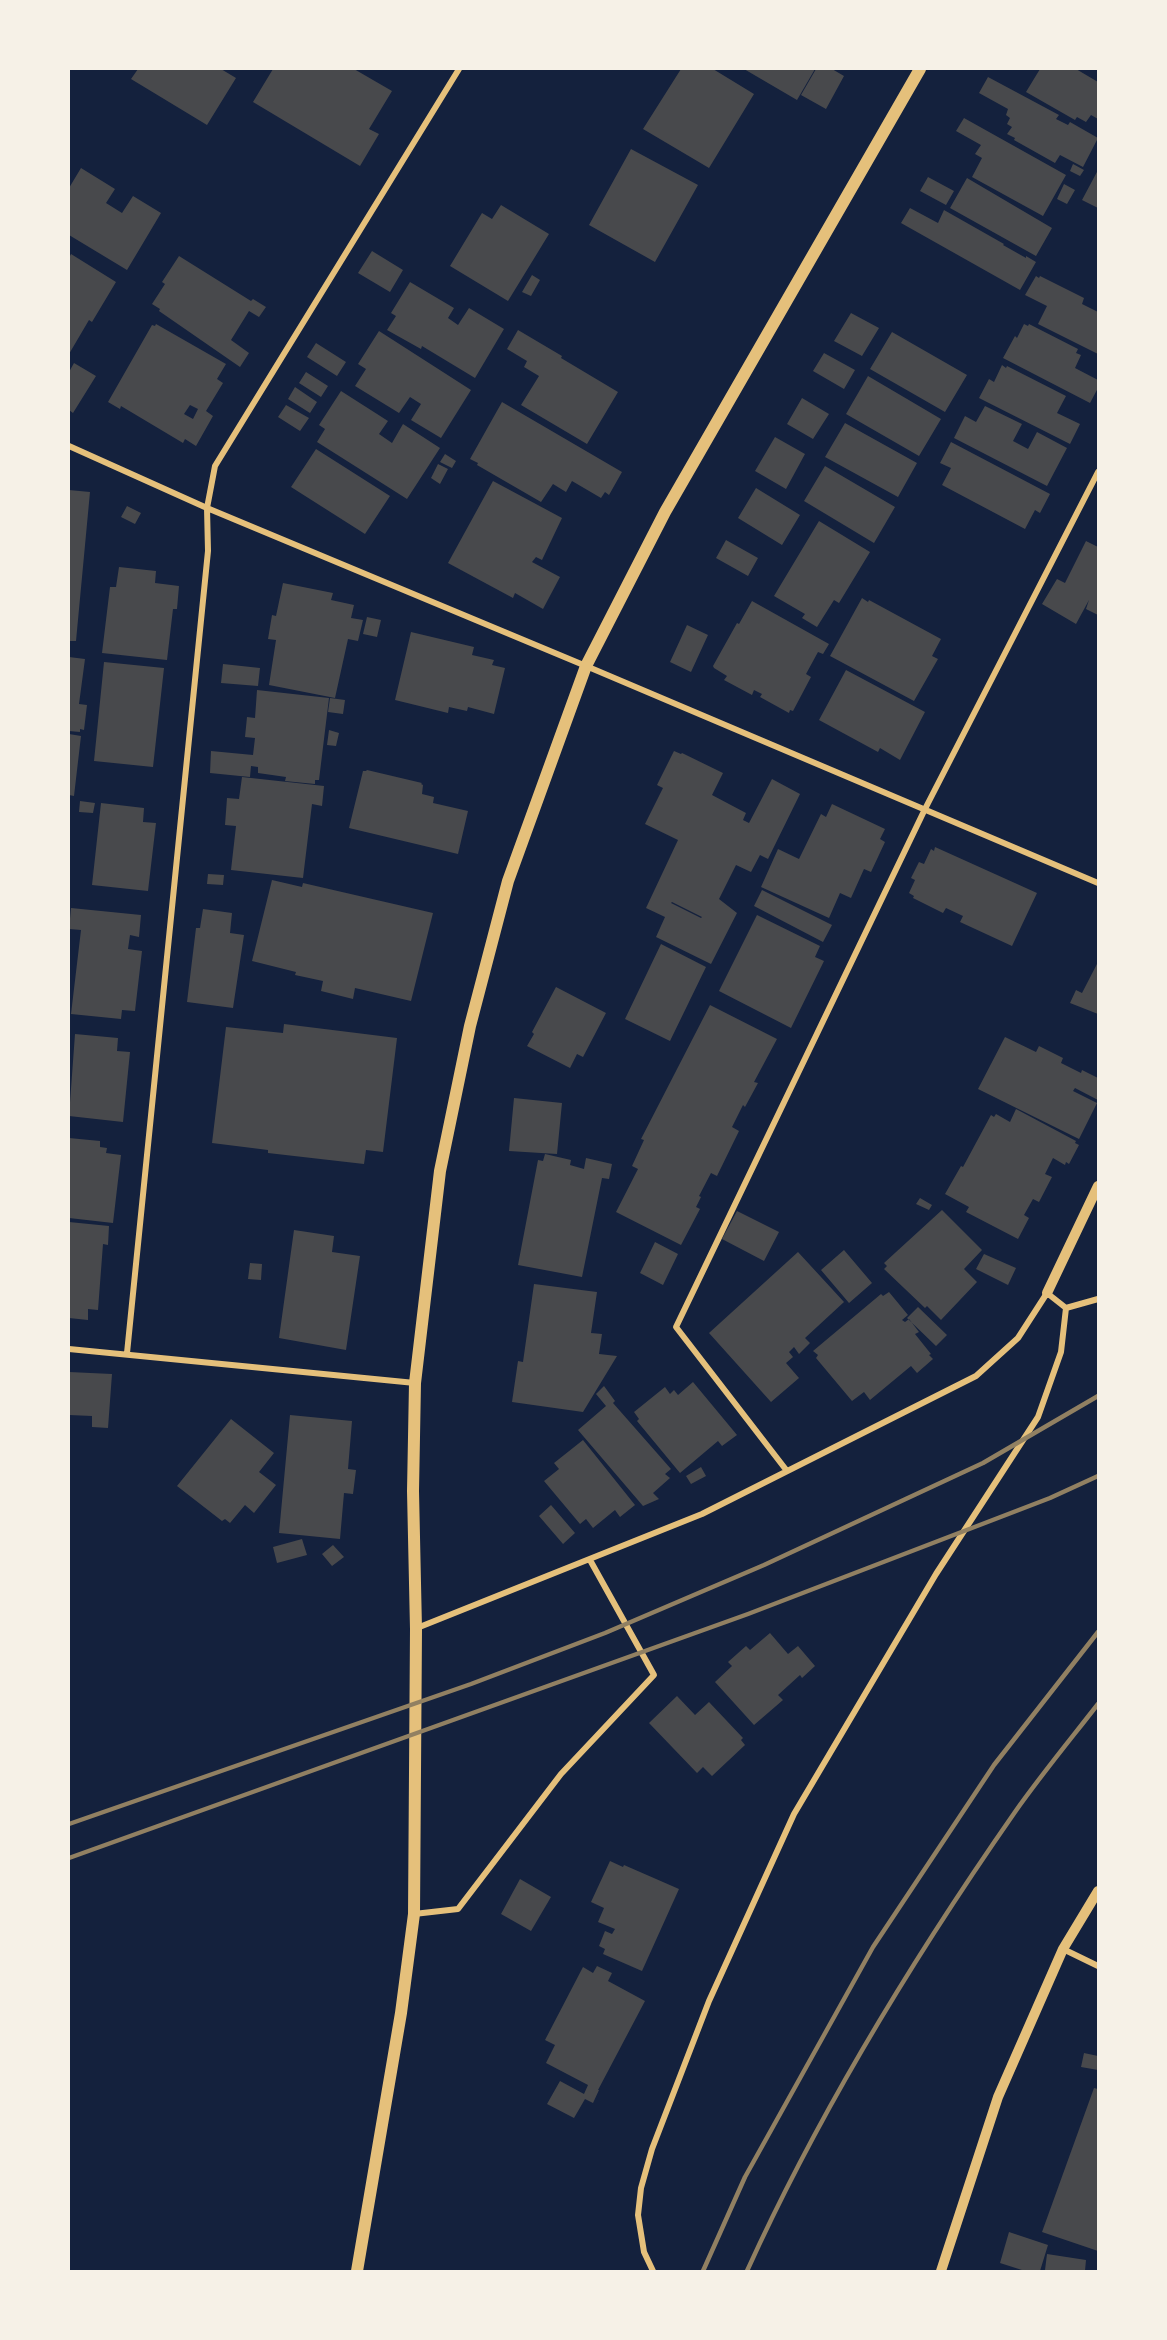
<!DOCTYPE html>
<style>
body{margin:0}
#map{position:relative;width:1167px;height:2340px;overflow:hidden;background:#14213d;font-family:Manrope,sans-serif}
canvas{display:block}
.frame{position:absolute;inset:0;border:70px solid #f6f1e7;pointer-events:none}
</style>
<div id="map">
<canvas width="1167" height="2340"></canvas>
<div class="frame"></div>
</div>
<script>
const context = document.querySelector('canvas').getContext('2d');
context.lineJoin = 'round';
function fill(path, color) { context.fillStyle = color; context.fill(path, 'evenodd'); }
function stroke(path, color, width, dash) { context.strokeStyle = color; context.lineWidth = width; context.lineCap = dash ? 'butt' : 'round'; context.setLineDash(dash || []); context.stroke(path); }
fill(new Path2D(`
 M 138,69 L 221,69 L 236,78 L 207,125 L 131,79 Z
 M 273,69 L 354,69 L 392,91 L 369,129 L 379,134 L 360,166 L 253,102 Z
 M 681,69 L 713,69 L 754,94 L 709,168 L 643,129 Z
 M 744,69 L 815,69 L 797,100 Z
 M 816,69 L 832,69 L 844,76 L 826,109 L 801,95 Z
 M 1040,69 L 1076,69 L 1098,82 L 1098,119 L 1091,115 L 1086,122 L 1077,117 L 1075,120 L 1026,92 Z
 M 988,77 L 1059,115 L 1056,119 L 1068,125 L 1070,122 L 1098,138 L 1083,167 L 1060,155 L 1055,163 L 1014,140 L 1015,138 L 1007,134 L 1012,127 L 1007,124 L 1010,118 L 1006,115 L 1008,109 L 979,93 Z
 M 964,118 L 1066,175 L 1043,216 L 972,177 L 982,158 L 975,154 L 981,145 L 956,131 Z
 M 631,149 L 698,185 L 655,262 L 589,225 Z
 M 1073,164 L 1084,170 L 1080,176 L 1070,171 Z
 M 81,168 L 115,189 L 106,203 L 122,213 L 133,196 L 161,213 L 127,270 L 69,235 L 69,188 Z
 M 1098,170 L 1098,208 L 1082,200 Z
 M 928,177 L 954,191 L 946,205 L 920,191 Z
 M 967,178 L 1052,228 L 1036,256 L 950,208 Z
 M 1064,184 L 1075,190 L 1067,204 L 1057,199 Z
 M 501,205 L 549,234 L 508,301 L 450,266 L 482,213 L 492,219 Z
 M 910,208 L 938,223 L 944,210 L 1004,244 L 1003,245 L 1026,258 L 1026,256 L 1036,262 L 1020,290 L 901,223 Z
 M 372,251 L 403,270 L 390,292 L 358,273 Z
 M 71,254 L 116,282 L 92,322 L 89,320 L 69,354 L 69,258 Z
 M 179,256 L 251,301 L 253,299 L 266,307 L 259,317 L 249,311 L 231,340 L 249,353 L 240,367 L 159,311 L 160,309 L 152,304 L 165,284 L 162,282 Z
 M 532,275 L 540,280 L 531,296 L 522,292 Z
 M 1036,276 L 1039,278 L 1040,276 L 1084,298 L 1082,304 L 1098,312 L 1098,354 L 1038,324 L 1047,306 L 1025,295 Z
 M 410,282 L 454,308 L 448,318 L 458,325 L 469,308 L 504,329 L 475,378 L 422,346 L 421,349 L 387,330 L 396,316 L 391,313 Z
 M 851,313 L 879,328 L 862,356 L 834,341 Z
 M 156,324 L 226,364 L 217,379 L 223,383 L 206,411 L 213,416 L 196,446 L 185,439 L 183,443 L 121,406 L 120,409 L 108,402 L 152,325 L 155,326 ZM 190,405 L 198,409 L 193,419 L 184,414 Z
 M 1024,324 L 1028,326 L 1029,324 L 1078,349 L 1076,353 L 1081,355 L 1075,368 L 1098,380 L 1098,388 L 1090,403 L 1003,358 L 1015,336 L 1017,338 Z
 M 518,330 L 562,356 L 561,358 L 618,392 L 587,444 L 521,405 L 539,376 L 524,367 L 527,361 L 507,349 Z
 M 379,331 L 471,390 L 441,438 L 411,420 L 421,404 L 410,397 L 399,413 L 355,386 L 366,369 L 358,364 Z
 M 892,332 L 967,375 L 945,412 L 870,369 Z
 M 316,343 L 346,362 L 337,376 L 307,357 Z
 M 824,353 L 855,370 L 844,389 L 813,371 Z
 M 74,363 L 96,376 L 73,413 L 69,410 L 69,372 Z
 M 1002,365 L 1006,368 L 1007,366 L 1066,396 L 1057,413 L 1080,424 L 1070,444 L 979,398 L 989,379 L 994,382 Z
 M 306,372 L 328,386 L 321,397 L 299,383 Z
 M 868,376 L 941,419 L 919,456 L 846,414 Z
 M 295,387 L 317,402 L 310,413 L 288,399 Z
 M 341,391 L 388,421 L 379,434 L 392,443 L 403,424 L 440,448 L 407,499 L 317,442 L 325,429 L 319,425 Z
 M 802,398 L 829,414 L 813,439 L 787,424 Z
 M 502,402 L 622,472 L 609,495 L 605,492 L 601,498 L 572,481 L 566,492 L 553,484 L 541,502 L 477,465 L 478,463 L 470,459 Z
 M 286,405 L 309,418 L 300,431 L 278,417 Z
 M 985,406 L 1022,424 L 1013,441 L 1028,449 L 1037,432 L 1067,448 L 1047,486 L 954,438 L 965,416 L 976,422 Z
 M 845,423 L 917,463 L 898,497 L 825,457 Z
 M 775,437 L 805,454 L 786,489 L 755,471 Z
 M 951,442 L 1050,494 L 1040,513 L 1035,510 L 1025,529 L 942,485 L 951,468 L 940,463 Z
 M 316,449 L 390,496 L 365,534 L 291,487 Z
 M 445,454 L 456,461 L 452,468 L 440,462 Z
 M 438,464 L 448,469 L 440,484 L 431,478 Z
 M 825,466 L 895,507 L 874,543 L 804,501 Z
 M 493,481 L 562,518 L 542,560 L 536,557 L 532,562 L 560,577 L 543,609 L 515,593 L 513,598 L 448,563 Z
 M 756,488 L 800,515 L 782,545 L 738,518 Z
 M 69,490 L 90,492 L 76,641 L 69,641 Z
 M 127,506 L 141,513 L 135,524 L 121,517 Z
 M 819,521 L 870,552 L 839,603 L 834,600 L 817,627 L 802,618 L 805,614 L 774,596 Z
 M 726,540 L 758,558 L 748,576 L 716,558 Z
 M 1086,541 L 1098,547 L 1098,615 L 1086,609 L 1089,600 L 1076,624 L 1042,604 L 1057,579 L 1065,583 Z
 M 119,567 L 156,571 L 155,583 L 179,586 L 177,609 L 173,609 L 167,660 L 102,653 L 110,587 L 116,587 Z
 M 283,583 L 333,593 L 331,600 L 354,605 L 351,618 L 363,620 L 358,641 L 348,639 L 335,698 L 269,685 L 276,640 L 268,639 L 272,615 L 276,616 Z
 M 862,598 L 868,602 L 869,600 L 941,639 L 932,656 L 938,659 L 914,701 L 830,656 Z
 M 752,601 L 829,644 L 823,654 L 818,652 L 806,674 L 811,677 L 793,711 L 790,710 L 789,713 L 760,697 L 762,694 L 754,690 L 752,695 L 724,680 L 727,676 L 714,668 L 713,666 L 737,623 L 739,624 Z
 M 367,617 L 381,620 L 377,637 L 363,634 Z
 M 687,625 L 708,635 L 691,672 L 670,662 Z
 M 411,632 L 474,647 L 472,655 L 494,660 L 492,665 L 505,668 L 494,714 L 468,707 L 467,711 L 449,707 L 448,713 L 395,700 Z
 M 69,657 L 85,659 L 79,704 L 87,705 L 84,730 L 80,729 L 80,732 L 69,731 Z
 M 104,662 L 164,668 L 153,767 L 94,761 Z
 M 223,664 L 260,668 L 258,686 L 221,683 Z
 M 846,670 L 925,712 L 900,760 L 880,748 L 878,752 L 819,720 Z
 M 257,690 L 329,698 L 319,780 L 315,780 L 315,784 L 285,781 L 286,777 L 258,773 L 258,767 L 251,766 L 250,777 L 210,773 L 211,751 L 253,755 L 255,738 L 245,737 L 247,717 L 255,718 Z
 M 330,698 L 345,700 L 343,714 L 328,712 Z
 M 329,730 L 339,733 L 336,746 L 327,745 Z
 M 69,734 L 81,736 L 74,796 L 69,795 Z
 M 674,751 L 681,754 L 682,753 L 723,773 L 712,795 L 746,813 L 743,820 L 749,823 L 772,779 L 800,794 L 768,859 L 760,855 L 751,872 L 736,865 L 719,899 L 737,913 L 711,964 L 656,937 L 665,917 L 646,908 L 678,840 L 645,824 L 663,788 L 657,785 ZM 672,902 L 702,917 L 701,918 L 671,903 Z
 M 367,770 L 422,783 L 421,784 L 423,785 L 422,794 L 434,797 L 433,803 L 468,811 L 458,854 L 349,828 L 363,771 L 366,771 Z
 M 242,777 L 324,786 L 322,806 L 312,804 L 303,878 L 231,870 L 236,826 L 225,825 L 227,798 L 239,799 Z
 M 80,801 L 95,803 L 93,813 L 79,812 Z
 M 101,803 L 144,808 L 143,822 L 156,823 L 148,891 L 92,885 Z
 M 832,804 L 885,829 L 880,839 L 885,842 L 871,872 L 864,869 L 851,898 L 840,893 L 829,918 L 761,887 L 778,849 L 799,859 L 821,814 L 826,817 Z
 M 935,847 L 1037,893 L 1012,946 L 960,922 L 963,916 L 946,908 L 943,913 L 913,898 L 914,896 L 909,893 L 915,880 L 911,878 L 919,862 L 924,864 L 931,849 L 934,851 Z
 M 208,874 L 224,875 L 223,885 L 207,884 Z
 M 272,880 L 302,887 L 303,883 L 433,913 L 411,1001 L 355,988 L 353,999 L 321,991 L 323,981 L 295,975 L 296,972 L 252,961 Z
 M 762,890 L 832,925 L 823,942 L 754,906 Z
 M 71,908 L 141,915 L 139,937 L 130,935 L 128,949 L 142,951 L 135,1011 L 122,1010 L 121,1019 L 71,1014 L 81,930 L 69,929 Z
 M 203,909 L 232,913 L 230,933 L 244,935 L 233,1008 L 187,1002 L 196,928 L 200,928 Z
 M 757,915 L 820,946 L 815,957 L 824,961 L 791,1028 L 719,991 Z
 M 661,944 L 706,967 L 670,1041 L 625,1019 Z
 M 1098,962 L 1098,1014 L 1070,1003 L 1076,990 L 1082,993 Z
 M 556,987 L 606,1013 L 583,1057 L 577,1054 L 570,1068 L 527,1046 L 534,1034 L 532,1032 Z
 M 710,1005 L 777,1039 L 754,1082 L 758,1083 L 745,1107 L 743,1105 L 732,1127 L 739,1131 L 717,1176 L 711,1173 L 699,1196 L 701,1197 L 696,1207 L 700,1209 L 681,1245 L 616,1212 L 638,1169 L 632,1166 L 644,1140 L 641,1139 Z
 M 284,1024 L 397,1038 L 383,1152 L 366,1150 L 364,1164 L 268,1153 L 268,1150 L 212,1143 L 226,1027 L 283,1033 Z
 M 75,1034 L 118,1038 L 117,1051 L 130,1052 L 123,1122 L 69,1116 Z
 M 1005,1037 L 1036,1052 L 1039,1046 L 1063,1058 L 1061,1063 L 1081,1073 L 1082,1070 L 1098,1078 L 1098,1100 L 1075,1088 L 1073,1091 L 1097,1103 L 1079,1139 L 978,1089 Z
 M 514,1098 L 562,1103 L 557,1154 L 509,1151 Z
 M 1016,1109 L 1076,1141 L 1075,1143 L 1079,1145 L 1069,1164 L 1066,1162 L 1065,1165 L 1053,1158 L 1045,1174 L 1052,1177 L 1039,1202 L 1033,1199 L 1024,1215 L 1029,1218 L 1018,1239 L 966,1212 L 969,1207 L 945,1194 L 961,1166 L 963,1167 L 991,1115 L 994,1117 L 996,1114 L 1010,1122 Z
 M 69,1138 L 100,1141 L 100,1147 L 107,1148 L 106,1153 L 121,1155 L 113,1223 L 69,1218 Z
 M 545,1154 L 571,1160 L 570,1165 L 584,1169 L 586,1158 L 612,1164 L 609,1179 L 602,1178 L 582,1277 L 518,1265 L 538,1160 L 543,1161 Z
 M 920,1198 L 932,1205 L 929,1210 L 916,1204 Z
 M 942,1210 L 982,1250 L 964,1269 L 977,1282 L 941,1320 L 927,1306 L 925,1308 L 884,1269 L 887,1266 L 884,1263 Z
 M 737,1211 L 779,1232 L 764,1261 L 722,1239 Z
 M 69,1222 L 109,1226 L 108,1245 L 103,1244 L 98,1310 L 88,1309 L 88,1320 L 69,1318 Z
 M 294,1230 L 334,1236 L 332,1252 L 360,1256 L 346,1350 L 279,1338 Z
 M 655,1242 L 678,1254 L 663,1285 L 640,1273 Z
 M 844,1250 L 872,1283 L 849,1303 L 821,1270 Z
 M 798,1252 L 844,1302 L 805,1338 L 810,1343 L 799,1354 L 794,1347 L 789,1352 L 793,1357 L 786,1363 L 799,1378 L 771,1402 L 709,1333 Z
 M 984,1254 L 1016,1268 L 1008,1285 L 976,1269 Z
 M 250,1263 L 262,1264 L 261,1280 L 248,1279 Z
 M 534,1284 L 597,1292 L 591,1333 L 602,1334 L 599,1354 L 617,1356 L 583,1412 L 512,1402 L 518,1361 L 523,1362 Z
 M 889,1292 L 908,1315 L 902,1320 L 905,1322 L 909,1319 L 919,1332 L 915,1334 L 931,1354 L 929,1355 L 933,1359 L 917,1373 L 911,1366 L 870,1400 L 864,1392 L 852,1401 L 816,1358 L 818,1355 L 813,1351 L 881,1294 L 883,1296 Z
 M 918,1307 L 947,1335 L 936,1346 L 907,1318 Z
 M 69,1372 L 112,1374 L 108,1428 L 92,1427 L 92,1416 L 69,1415 Z
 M 693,1382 L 737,1435 L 722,1446 L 718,1441 L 680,1473 L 637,1421 L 639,1419 L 634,1412 L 665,1387 L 670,1394 L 674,1390 L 678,1395 Z
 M 604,1386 L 615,1401 L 613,1403 L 671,1469 L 665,1474 L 670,1478 L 653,1493 L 659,1499 L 643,1506 L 578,1430 L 606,1406 L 596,1394 Z
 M 290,1415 L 352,1421 L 348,1469 L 356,1470 L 353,1494 L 344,1493 L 340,1539 L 279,1533 Z
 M 231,1419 L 274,1453 L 259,1472 L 276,1485 L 254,1513 L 245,1505 L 230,1523 L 225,1519 L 222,1521 L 177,1486 Z
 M 583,1440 L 635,1505 L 620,1517 L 615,1510 L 593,1528 L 586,1519 L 580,1524 L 544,1481 L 559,1469 L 554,1463 Z
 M 701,1467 L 706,1476 L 691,1484 L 686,1476 Z
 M 551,1505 L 575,1533 L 563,1544 L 539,1516 Z
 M 302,1539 L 307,1555 L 277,1563 L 273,1547 Z
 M 333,1545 L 344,1557 L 332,1566 L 322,1554 Z
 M 770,1633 L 788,1654 L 798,1646 L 815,1666 L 802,1678 L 800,1675 L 778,1695 L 783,1700 L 754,1725 L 715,1682 L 732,1666 L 728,1662 L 746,1646 L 750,1650 Z
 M 677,1696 L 695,1715 L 709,1702 L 743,1738 L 741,1740 L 745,1745 L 712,1776 L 703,1767 L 697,1773 L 649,1723 Z
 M 610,1861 L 623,1867 L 624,1865 L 679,1889 L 642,1971 L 603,1954 L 605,1949 L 599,1946 L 605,1931 L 612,1934 L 615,1929 L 598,1922 L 604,1908 L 591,1902 Z
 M 520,1879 L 551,1897 L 531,1931 L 501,1914 Z
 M 597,1966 L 612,1973 L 608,1981 L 645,2001 L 598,2090 L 599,2090 L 593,2103 L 585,2099 L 574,2118 L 547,2104 L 560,2081 L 584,2094 L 588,2085 L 546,2063 L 555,2045 L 545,2040 L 583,1967 L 593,1973 Z
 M 1084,2053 L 1098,2056 L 1098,2070 L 1081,2067 Z
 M 1094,2088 L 1098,2089 L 1098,2251 L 1042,2232 Z
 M 1009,2232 L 1048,2245 L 1040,2271 L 1025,2271 L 1000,2263 Z
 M 1047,2254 L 1086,2260 L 1085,2271 L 1045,2270 Z`), '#48494c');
stroke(new Path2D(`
 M 69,446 L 207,508 L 586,666 L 1098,883
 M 69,1349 L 415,1383
 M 127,1353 L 208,551 L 207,508 L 215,466 L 459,69
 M 787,1471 L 676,1327 L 925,809 L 1098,472
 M 417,1628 L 702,1514 L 976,1376 L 1018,1338 L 1047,1293 L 1066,1308 L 1098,1299
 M 414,1914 L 458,1909 L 561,1774 L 654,1675 L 590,1560
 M 1063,1949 L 1098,1966
 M 653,2271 L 644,2252 L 638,2215 L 641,2188 L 652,2149 L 709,2001 L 794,1814 L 936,1574 L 1038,1417 L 1061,1352 L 1066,1308`), '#e5c07b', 6);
stroke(new Path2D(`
 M 1047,1293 L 1098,1186
 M 941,2271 L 998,2097 L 1063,1949 L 1098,1891`), '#e5c07b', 10);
stroke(new Path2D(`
 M 357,2271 L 401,2013 L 414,1914 L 416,1629 L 413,1491 L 415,1383 L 440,1171 L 470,1026 L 508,881 L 586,666 L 665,512 L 920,69`), '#e5c07b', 12);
stroke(new Path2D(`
 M 69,1824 L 471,1684 L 605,1633 L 764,1565 L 983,1463 L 1098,1396
 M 69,1858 L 748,1614 L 1050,1498 L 1098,1476
 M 703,2271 L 745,2177 L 873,1947 L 994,1765 L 1098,1632
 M 747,2271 C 820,2110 914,1957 1015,1812 C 1041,1775 1070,1740 1098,1704`), '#918062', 4.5);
</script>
